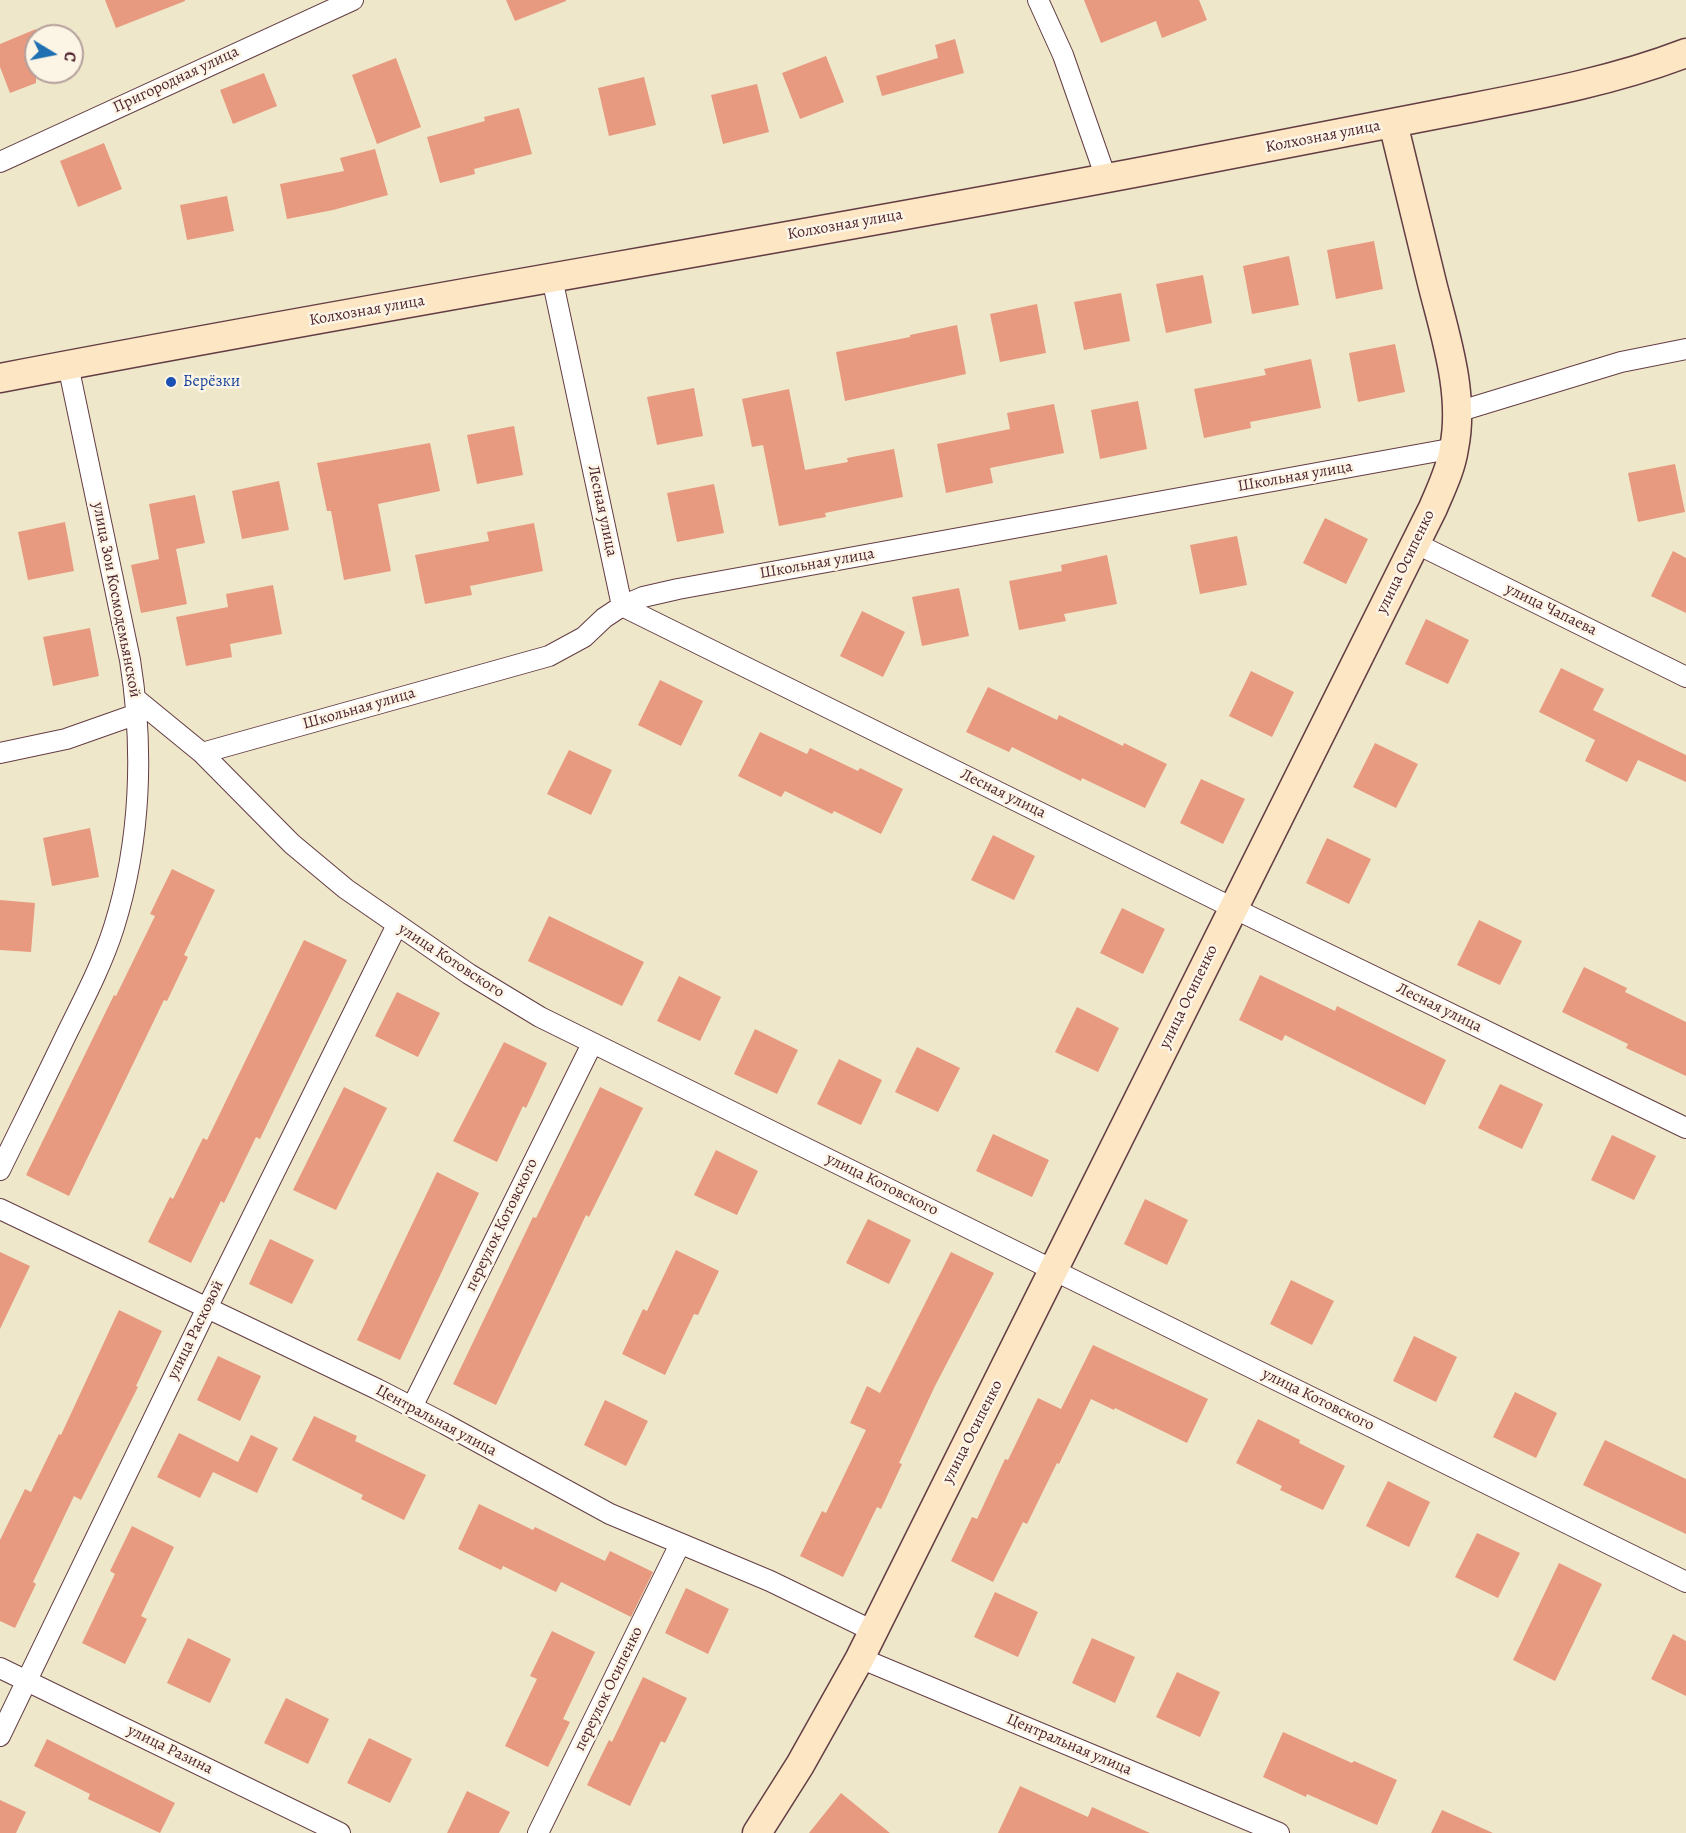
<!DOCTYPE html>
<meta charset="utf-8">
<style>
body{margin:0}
#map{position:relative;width:1686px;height:1833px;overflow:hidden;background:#eee7ca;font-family:Alegreya,serif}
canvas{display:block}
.north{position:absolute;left:24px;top:24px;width:60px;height:60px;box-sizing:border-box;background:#fcf5e5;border:2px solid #b59f9b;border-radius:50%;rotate:100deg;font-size:16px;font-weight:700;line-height:24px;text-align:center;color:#4a1f2b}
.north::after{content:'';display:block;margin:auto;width:21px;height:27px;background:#1f6fb2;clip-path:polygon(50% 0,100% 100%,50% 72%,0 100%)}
</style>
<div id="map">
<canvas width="1686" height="1833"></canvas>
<div class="north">С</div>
</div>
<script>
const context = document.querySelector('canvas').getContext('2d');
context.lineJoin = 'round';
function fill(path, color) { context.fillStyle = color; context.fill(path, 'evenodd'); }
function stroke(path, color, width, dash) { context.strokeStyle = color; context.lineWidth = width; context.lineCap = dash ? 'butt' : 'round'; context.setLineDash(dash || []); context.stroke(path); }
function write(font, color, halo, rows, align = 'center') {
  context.font = font + ' Alegreya,serif'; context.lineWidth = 5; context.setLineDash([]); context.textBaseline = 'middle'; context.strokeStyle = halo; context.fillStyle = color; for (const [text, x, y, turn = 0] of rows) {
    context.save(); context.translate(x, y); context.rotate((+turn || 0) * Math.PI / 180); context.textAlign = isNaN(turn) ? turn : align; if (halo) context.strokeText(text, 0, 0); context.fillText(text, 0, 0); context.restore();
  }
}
fill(new Path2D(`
 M 105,0 L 185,0 L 185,1 L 116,28 Z
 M 506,0 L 566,0 L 566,1 L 515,21 Z
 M 1084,0 L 1199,0 L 1207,20 L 1162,38 L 1156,21 L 1101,43 Z
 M 36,29 L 36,83 L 10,93 L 0,67 L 0,44 Z
 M 955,39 L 964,73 L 882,96 L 876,76 L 938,58 L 935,45 Z
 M 826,56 L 844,102 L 800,119 L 782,73 Z
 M 396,58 L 421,127 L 377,144 L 352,75 Z
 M 264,73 L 277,106 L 233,124 L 220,90 Z
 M 644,77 L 656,125 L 609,136 L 598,88 Z
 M 757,84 L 769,132 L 723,144 L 711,95 Z
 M 519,108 L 532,154 L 474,169 L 475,174 L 440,183 L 427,137 L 485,121 L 484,117 Z
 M 104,143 L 122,189 L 78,207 L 60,161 Z
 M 375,149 L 388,195 L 333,210 L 287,219 L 280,184 L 344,171 L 340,158 Z
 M 227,196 L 234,231 L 187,240 L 180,205 Z
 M 1374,241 L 1383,289 L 1336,299 L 1327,250 Z
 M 1289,256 L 1299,305 L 1252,314 L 1243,266 Z
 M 1203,275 L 1212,323 L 1166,333 L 1156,284 Z
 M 1121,293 L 1130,341 L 1084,350 L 1074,302 Z
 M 1037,304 L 1046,353 L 1000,362 L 990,314 Z
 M 957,325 L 966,374 L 845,401 L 836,352 L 910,337 L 910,335 Z
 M 1395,344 L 1405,392 L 1358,402 L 1349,353 Z
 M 1311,359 L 1321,408 L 1250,422 L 1251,428 L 1204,438 L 1194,389 L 1266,375 L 1264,369 Z
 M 694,388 L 703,436 L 657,445 L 647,397 Z
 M 789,389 L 805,470 L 848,462 L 847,458 L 894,449 L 903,497 L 825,513 L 826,517 L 779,526 L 763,445 L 752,447 L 742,399 Z
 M 1138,401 L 1147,449 L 1100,459 L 1091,410 Z
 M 1054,404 L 1064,453 L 990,468 L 993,483 L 946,493 L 937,444 L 1010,429 L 1007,413 Z
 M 514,426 L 523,475 L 477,484 L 467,435 Z
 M 430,443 L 440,491 L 378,504 L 391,571 L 344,580 L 331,511 L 327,511 L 317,463 Z
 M 1675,464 L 1685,512 L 1638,522 L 1628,473 Z
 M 279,481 L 289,530 L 242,539 L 232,491 Z
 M 714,484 L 724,533 L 677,542 L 667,493 Z
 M 195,495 L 205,543 L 176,549 L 187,604 L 141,613 L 131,565 L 159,559 L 149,504 Z
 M 1325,518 L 1368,539 L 1346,584 L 1303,563 Z
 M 65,522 L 74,571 L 28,580 L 18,532 Z
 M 534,523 L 543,571 L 470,586 L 472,595 L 425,604 L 415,555 L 489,541 L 487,532 Z
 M 1237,536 L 1247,585 L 1200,594 L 1190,545 Z
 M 1673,551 L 1686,558 L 1686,613 L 1651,596 Z
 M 1107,555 L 1117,604 L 1064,614 L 1066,621 L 1019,630 L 1009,581 L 1062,571 L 1061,565 Z
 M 273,585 L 282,634 L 230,644 L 232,657 L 186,666 L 176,617 L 228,607 L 226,594 Z
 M 959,588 L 969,636 L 922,646 L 912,597 Z
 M 862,611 L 905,632 L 883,677 L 840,656 Z
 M 1426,619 L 1469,640 L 1448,684 L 1405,664 Z
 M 90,628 L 99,676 L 53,686 L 43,637 Z
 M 1561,668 L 1604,689 L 1593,710 L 1686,755 L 1686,782 L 1638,760 L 1627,782 L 1585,761 L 1595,740 L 1539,712 Z
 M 1251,671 L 1294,692 L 1272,737 L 1229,716 Z
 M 660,680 L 703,701 L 681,746 L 638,725 Z
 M 988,687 L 1057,720 L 1059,715 L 1123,746 L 1124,743 L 1167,764 L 1145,808 L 1082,778 L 1081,781 L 1012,747 L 1009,752 L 966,732 Z
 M 760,732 L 807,754 L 810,748 L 858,771 L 860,768 L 903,789 L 881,834 L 834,811 L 832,814 L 785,791 L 781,797 L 738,776 Z
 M 1375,743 L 1418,764 L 1396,808 L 1353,787 Z
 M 569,750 L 612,770 L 591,815 L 547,794 Z
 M 1201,779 L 1245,799 L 1223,844 L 1180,823 Z
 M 90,828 L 99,877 L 52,886 L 43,838 Z
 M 993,835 L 1035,856 L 1014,900 L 971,880 Z
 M 1327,838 L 1371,859 L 1349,904 L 1306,883 Z
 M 172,869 L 215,890 L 184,955 L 188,957 L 167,1001 L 164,1000 L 69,1196 L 26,1175 L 114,995 L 116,996 L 155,916 L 150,914 Z
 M 0,900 L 35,903 L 31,952 L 0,950 Z
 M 1122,908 L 1165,929 L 1143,974 L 1100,953 Z
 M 549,916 L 644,962 L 622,1006 L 528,961 Z
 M 1479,920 L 1522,941 L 1500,985 L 1457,965 Z
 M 304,940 L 347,960 L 260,1139 L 256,1137 L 224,1203 L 221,1201 L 191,1263 L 148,1242 L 170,1197 L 173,1199 L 203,1138 L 207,1140 Z
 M 1584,967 L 1627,988 L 1625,992 L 1686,1022 L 1686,1076 L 1626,1048 L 1628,1044 L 1562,1012 Z
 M 1260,975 L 1335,1011 L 1337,1006 L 1446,1060 L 1425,1105 L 1285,1035 L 1282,1041 L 1239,1020 Z
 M 679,976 L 721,997 L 700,1041 L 657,1021 Z
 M 397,992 L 440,1013 L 418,1057 L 375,1036 Z
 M 1077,1007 L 1119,1028 L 1098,1072 L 1055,1052 Z
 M 755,1029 L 798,1050 L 777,1094 L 734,1074 Z
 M 504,1042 L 547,1063 L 526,1108 L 523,1106 L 497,1162 L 453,1141 Z
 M 917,1047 L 960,1068 L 938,1112 L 895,1092 Z
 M 839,1059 L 882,1080 L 861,1125 L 817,1104 Z
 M 1500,1084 L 1543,1104 L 1522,1149 L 1478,1128 Z
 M 344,1087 L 387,1108 L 336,1210 L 293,1190 Z
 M 600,1087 L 643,1108 L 589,1217 L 586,1215 L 496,1405 L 453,1384 L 533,1217 L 536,1218 Z
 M 993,1134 L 1049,1160 L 1032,1197 L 976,1171 Z
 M 1612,1135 L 1656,1156 L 1634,1200 L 1591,1180 Z
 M 716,1150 L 758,1171 L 737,1215 L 694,1195 Z
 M 437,1172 L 479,1193 L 400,1360 L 357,1340 Z
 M 1145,1199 L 1188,1220 L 1167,1265 L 1124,1244 Z
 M 868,1219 L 911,1240 L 889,1284 L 846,1263 Z
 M 270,1239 L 314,1260 L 292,1304 L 249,1284 Z
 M 676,1250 L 719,1271 L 698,1315 L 694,1314 L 665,1375 L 622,1354 L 643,1309 L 647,1311 Z
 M 0,1252 L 30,1266 L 0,1329 Z
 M 951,1252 L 994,1273 L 935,1386 L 899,1463 L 902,1464 L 881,1509 L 877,1507 L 843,1577 L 800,1556 L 822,1511 L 826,1513 L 866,1430 L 850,1423 L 867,1386 L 880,1393 Z
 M 1291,1280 L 1334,1301 L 1312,1345 L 1270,1324 Z
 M 119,1310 L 162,1331 L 136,1386 L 138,1387 L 81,1500 L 74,1496 L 33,1582 L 36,1584 L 15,1628 L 0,1621 L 0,1540 L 25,1489 L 31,1492 L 59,1434 L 61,1435 Z
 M 1414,1336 L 1457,1357 L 1436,1402 L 1393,1381 Z
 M 1093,1345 L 1208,1399 L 1187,1443 L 1115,1408 L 1114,1410 L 1091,1399 L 1059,1464 L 1057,1463 L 1027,1524 L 1023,1522 L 993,1582 L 951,1561 L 972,1517 L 977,1519 L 1005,1459 L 1008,1460 L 1038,1398 L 1061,1409 Z
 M 218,1356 L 261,1376 L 240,1421 L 197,1400 Z
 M 1515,1392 L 1557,1413 L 1536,1458 L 1493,1437 Z
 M 605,1400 L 648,1421 L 626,1466 L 584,1445 Z
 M 314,1416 L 357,1436 L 355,1441 L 426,1475 L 404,1520 L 361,1499 L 363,1495 L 292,1460 Z
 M 1258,1419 L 1300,1440 L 1299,1443 L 1345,1466 L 1323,1510 L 1280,1490 L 1282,1486 L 1236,1463 Z
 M 179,1433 L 238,1462 L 251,1435 L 278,1448 L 257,1493 L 213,1472 L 200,1498 L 157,1477 Z
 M 1605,1440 L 1686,1479 L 1686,1534 L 1583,1485 Z
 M 1388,1481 L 1430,1502 L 1409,1547 L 1366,1526 Z
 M 479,1504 L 533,1530 L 535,1527 L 605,1561 L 610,1551 L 653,1572 L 631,1617 L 561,1582 L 556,1592 L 503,1566 L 501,1570 L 458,1549 Z
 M 132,1526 L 174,1547 L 141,1616 L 147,1619 L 125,1664 L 82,1643 L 115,1574 L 110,1571 Z
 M 1477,1533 L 1520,1553 L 1498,1598 L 1455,1577 Z
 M 1559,1563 L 1602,1584 L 1555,1681 L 1513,1660 Z
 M 686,1588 L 729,1609 L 708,1654 L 665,1633 Z
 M 995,1592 L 1038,1612 L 1018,1657 L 974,1637 Z
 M 552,1631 L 595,1652 L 563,1719 L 570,1722 L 548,1767 L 505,1746 L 537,1679 L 530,1676 Z
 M 1673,1634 L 1686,1641 L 1686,1696 L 1651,1679 Z
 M 188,1638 L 231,1659 L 210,1703 L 167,1683 Z
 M 1092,1638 L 1135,1657 L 1115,1703 L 1072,1683 Z
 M 1177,1672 L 1220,1692 L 1200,1737 L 1156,1717 Z
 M 643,1677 L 687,1698 L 665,1743 L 661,1741 L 630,1806 L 587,1785 L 609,1740 L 612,1742 Z
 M 286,1698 L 329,1719 L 308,1764 L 264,1743 Z
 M 1283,1732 L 1352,1763 L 1354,1761 L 1397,1780 L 1377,1825 L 1307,1794 L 1306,1797 L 1263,1777 Z
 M 369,1738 L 412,1759 L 390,1803 L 347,1783 Z
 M 47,1739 L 175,1803 L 160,1833 L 88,1799 L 90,1794 L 34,1766 Z
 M 1020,1786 L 1088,1817 L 1092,1807 L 1150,1833 L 998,1833 Z
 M 467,1791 L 510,1812 L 499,1833 L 447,1833 Z
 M 841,1793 L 890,1833 L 809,1833 Z
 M 0,1800 L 26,1812 L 16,1833 L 0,1833 Z
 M 1442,1810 L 1493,1833 L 1431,1833 Z`), '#e79a7f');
const street = new Path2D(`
 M 1038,0 L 1063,55 L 1106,178
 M 0,162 L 353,0
 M 552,278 L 622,606 L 1233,908 L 1686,1128
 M 1457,412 L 1621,362 L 1686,349
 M 1415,543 L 1686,677
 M 136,699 L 202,753 L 292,844 L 346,889 L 469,974 L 540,1017 L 1686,1582
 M 0,753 L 66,739 L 137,714
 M 202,753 L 549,656 L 584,637 L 604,618 L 622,606 L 643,597 L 678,589 L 1455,448
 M 0,1170 C 23,1123 46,1077 68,1031 C 85,997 103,962 114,927 C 141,841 144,748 130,660 L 68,365
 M 0,1209 L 377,1389 L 445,1424 L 610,1514 L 770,1581 L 873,1631
 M 412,1407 L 592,1044
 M 860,1658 L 1279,1833
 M 0,1668 L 340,1833
 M 0,1736 L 207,1308 L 397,925
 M 538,1833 L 680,1544`);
const secondary = new Path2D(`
 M 0,378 C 384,304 771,242 1155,169 C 1251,150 1348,132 1444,113 C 1526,97 1608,83 1686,53
 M 757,1833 L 800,1765 L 860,1658 L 1433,508 C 1441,489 1451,469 1454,448 C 1465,394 1445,335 1432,283 C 1419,229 1406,176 1393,123`);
stroke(street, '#633d43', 22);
stroke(secondary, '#633d43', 31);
stroke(street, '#fff', 20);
stroke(secondary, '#fce6c4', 28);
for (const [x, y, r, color] of [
 [171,382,6,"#1a4fb4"]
]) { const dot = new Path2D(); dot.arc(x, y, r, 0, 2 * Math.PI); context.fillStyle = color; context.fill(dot); stroke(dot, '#fcf5e5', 2); }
write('16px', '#4a1f2b', '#fcf5e5', [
 ["Пригородная улица",176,80,-25],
 ["Колхозная улица",1323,137,-11],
 ["Колхозная улица",845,225,-10],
 ["Колхозная улица",367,311,-10],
 ["Школьная улица",1295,477,-10],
 ["Лесная улица",602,511,78],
 ["улица Осипенко",1406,562,-64],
 ["Школьная улица",817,564,-10],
 ["улица Зои Космодемьянской",116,600,79],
 ["улица Чапаева",1551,610,26],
 ["Школьная улица",359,709,-16],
 ["Лесная улица",1003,794,26],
 ["улица Котовского",451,961,33],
 ["улица Осипенко",1189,997,-64],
 ["Лесная улица",1439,1008,26],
 ["улица Котовского",882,1185,26],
 ["переулок Котовского",502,1225,-64],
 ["улица Расковой",196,1330,-64],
 ["улица Котовского",1318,1400,26],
 ["Центральная улица",436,1421,28],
 ["улица Осипенко",973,1432,-63],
 ["переулок Осипенко",609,1689,-64],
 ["Центральная улица",1069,1745,23],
 ["улица Разина",170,1750,26]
]);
write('16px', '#164399', '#fcf5e5', [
 ["Берёзки",183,382]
], 'left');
</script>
